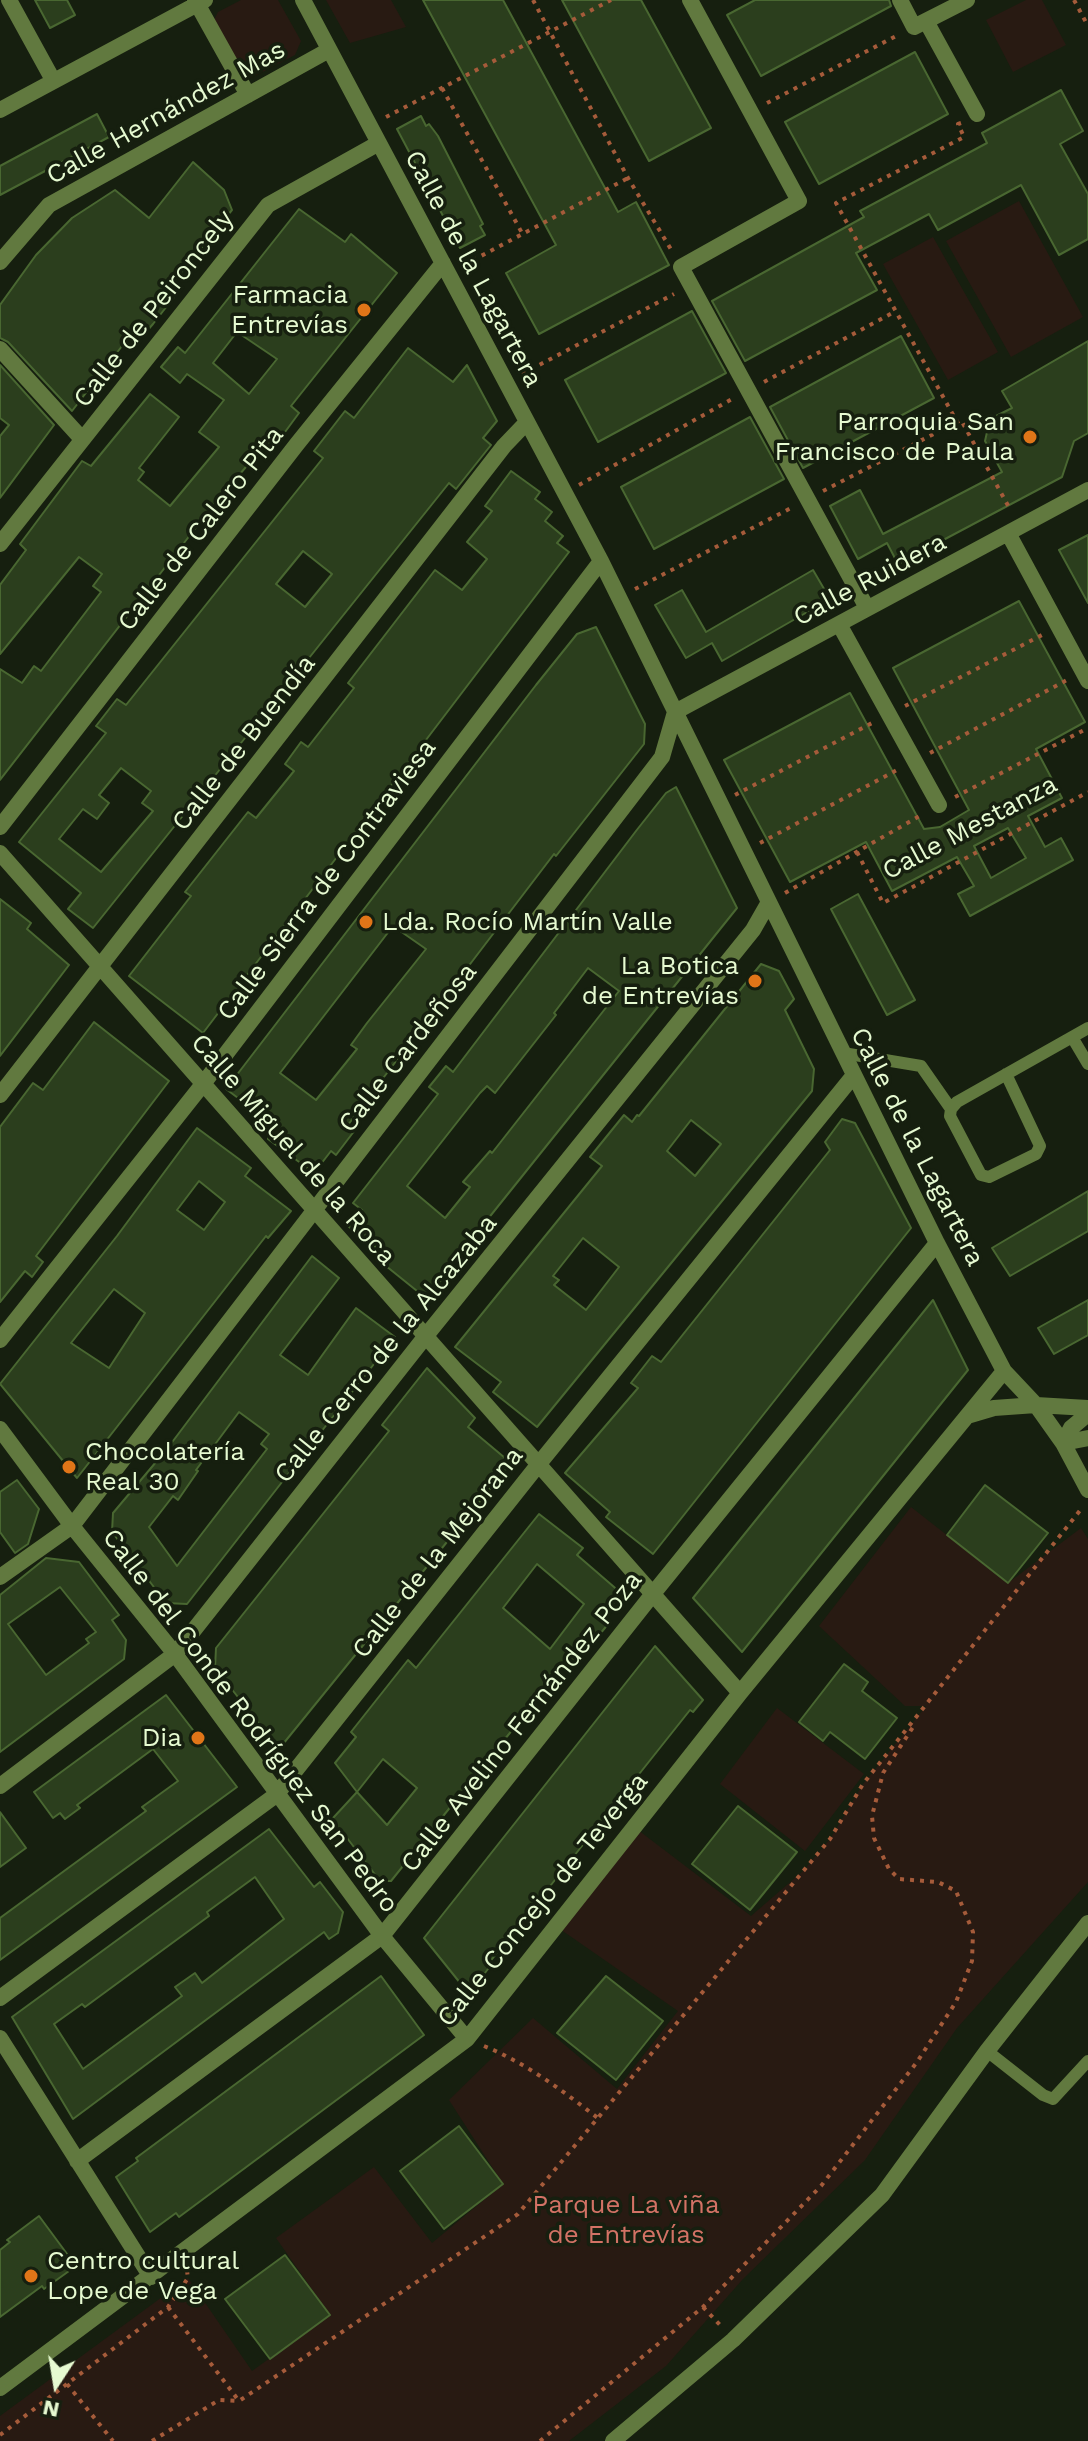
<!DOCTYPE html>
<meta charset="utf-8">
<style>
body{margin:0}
#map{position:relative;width:1088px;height:2441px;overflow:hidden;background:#161f0f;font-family:"Work Sans",sans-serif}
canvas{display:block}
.north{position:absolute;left:16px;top:2345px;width:80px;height:80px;-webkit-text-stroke:6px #161f0f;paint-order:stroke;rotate:192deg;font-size:22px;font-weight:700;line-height:32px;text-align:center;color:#e6fad1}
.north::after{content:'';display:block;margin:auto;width:28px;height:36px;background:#e6fad1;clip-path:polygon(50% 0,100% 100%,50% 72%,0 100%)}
</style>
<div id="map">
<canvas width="1088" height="2441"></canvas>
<div class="north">N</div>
</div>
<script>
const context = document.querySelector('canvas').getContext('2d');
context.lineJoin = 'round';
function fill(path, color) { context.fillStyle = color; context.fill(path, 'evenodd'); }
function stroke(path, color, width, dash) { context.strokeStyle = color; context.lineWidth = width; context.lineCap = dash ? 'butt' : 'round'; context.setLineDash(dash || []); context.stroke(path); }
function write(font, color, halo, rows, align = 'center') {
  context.font = font + ' "Work Sans",sans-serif'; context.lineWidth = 7; context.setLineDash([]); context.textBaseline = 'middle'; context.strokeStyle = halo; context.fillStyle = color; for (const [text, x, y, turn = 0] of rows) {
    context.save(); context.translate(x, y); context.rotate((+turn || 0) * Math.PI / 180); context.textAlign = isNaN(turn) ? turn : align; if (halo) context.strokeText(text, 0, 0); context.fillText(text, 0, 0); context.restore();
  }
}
fill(new Path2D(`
 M 241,0 L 278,0 L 301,41 L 295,55 L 251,78 L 241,75 L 214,20 L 218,12 Z
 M 326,0 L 391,0 L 406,27 L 350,43 Z
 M 1026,0 L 1042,0 L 1066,45 L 1013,72 L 986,20 Z
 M 1019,201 L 1083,317 L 1011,357 L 946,241 Z
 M 933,237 L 998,352 L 948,380 L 883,264 Z
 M 911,1507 L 1008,1583 L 1081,1528 L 1088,1539 L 1088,1882 L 957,2028 L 865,2160 L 743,2279 L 666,2366 L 569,2441 L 0,2441 L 0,2416 L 188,2278 L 252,2371 L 330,2315 L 276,2238 L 374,2167 L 432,2243 L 503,2184 L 449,2100 L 533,2018 L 617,2089 L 678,2011 L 557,1927 L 638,1830 L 751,1916 L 803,1871 L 830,1839 L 863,1784 L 926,1706 L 905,1706 L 819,1626 Z
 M 777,1708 L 864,1774 L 805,1851 L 720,1784 Z`), '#281a12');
const building = new Path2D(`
 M 35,0 L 67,0 L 75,15 L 50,28 Z
 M 423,0 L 503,0 L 618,212 L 636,202 L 669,265 L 539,334 L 506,273 L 556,245 Z
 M 562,0 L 641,0 L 711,128 L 649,161 Z
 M 755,0 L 889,0 L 891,6 L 761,76 L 727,15 Z
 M 915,52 L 948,114 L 819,184 L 785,122 Z
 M 1061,90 L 1083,131 L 1060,144 L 1088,194 L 1088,239 L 1059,255 L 1021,185 L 938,230 L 929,214 L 856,253 L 877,290 L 745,361 L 712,301 L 864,217 L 860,211 L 987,143 L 982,133 Z
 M 97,114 L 109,137 L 0,195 L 0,166 Z
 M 421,116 L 426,126 L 429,124 L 438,136 L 483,224 L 480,226 L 485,235 L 460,248 L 397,129 Z
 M 193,162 L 224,190 L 232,210 L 170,286 L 178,292 L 153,324 L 140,339 L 132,333 L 72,411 L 8,342 L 0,338 L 0,305 L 36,255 L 72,218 L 115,190 L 149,218 Z
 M 299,209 L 345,242 L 351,234 L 397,273 L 291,406 L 299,413 L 271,451 L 264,446 L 215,503 L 0,780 L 0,669 L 22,683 L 34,666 L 41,671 L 101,592 L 93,586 L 102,574 L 79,557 L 0,654 L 0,585 L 26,550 L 20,544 L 82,461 L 91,466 L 150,394 L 179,417 L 139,468 L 144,472 L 138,480 L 170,506 L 219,447 L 199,432 L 224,400 L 187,374 L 180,383 L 161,367 L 178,347 L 185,353 ZM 237,332 L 277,359 L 249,394 L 213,363 Z
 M 692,311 L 726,373 L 598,442 L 565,380 Z
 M 901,336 L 934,398 L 803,468 L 770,407 Z
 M 1088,341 L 1088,433 L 1074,441 L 1062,477 L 898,564 L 887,543 L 858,559 L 830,506 L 860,490 L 883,534 L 1002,472 L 985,441 L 990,419 L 1012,408 L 1002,391 Z
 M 408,348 L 453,382 L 467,365 L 497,421 L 483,438 L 491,445 L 456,489 L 449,483 L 93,928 L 68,909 L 81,893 L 19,842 L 106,733 L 96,726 L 117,699 L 126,705 L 323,458 L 314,451 L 345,411 L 354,418 ZM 303,551 L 332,574 L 305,607 L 276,584 ZM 121,768 L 151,791 L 142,803 L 153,811 L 101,872 L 59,839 L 83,809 L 97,819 L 109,803 L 99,795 Z
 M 0,365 L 54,425 L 0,498 L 0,436 L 9,425 L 0,418 Z
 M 750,417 L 784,479 L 654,549 L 621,487 Z
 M 511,471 L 540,492 L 535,499 L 552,512 L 545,521 L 563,536 L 557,543 L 569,552 L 203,1033 L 129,976 L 191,896 L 185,892 L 248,812 L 256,818 L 294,771 L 285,764 L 301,742 L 308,747 L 354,688 L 348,683 L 435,570 L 462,590 L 487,559 L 467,542 L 492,511 L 485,506 Z
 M 1088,535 L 1088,603 L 1059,550 Z
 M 813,570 L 830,599 L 722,661 L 712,643 L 686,658 L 655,605 L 682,590 L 706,632 Z
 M 1019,601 L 1085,722 L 1036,749 L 1062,798 L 1028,816 L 1045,847 L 1061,838 L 1073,860 L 970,916 L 958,894 L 974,886 L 957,857 L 892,891 L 866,842 L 790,882 L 724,760 L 850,693 L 924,829 L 940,827 L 969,810 L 893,668 ZM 1008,828 L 1026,858 L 991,878 L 974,846 Z
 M 596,627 L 645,724 L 644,744 L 556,856 L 554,854 L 368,1098 L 348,1125 L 355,1130 L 336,1155 L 331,1151 L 314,1173 L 268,1139 L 268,1132 L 274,1125 L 226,1089 L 536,685 L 577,634 ZM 393,926 L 426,949 L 367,1023 L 351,1045 L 357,1049 L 316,1100 L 280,1073 Z
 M 676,787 L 737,908 L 471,1240 L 427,1299 L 386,1266 L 391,1260 L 387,1256 L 349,1227 L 362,1210 L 353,1203 L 438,1094 L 429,1087 L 446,1066 L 453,1072 L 636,831 L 666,793 ZM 588,968 L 619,991 L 492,1153 L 490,1151 L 463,1182 L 470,1187 L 445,1218 L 407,1186 L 480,1093 L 487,1086 L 495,1093 L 556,1015 L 554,1013 Z
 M 858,894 L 915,1000 L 887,1015 L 831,909 Z
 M 0,899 L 31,923 L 27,929 L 69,965 L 0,1056 Z
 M 761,964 L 779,971 L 794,999 L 785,1010 L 814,1069 L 812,1091 L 537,1427 L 493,1392 L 501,1382 L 455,1347 L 602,1166 L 590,1157 L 624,1115 L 632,1122 L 637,1115 L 639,1116 ZM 691,1120 L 721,1144 L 695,1176 L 667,1151 ZM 583,1238 L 619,1267 L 586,1310 L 554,1285 L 559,1280 L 553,1276 Z
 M 94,1022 L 169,1081 L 36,1256 L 43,1262 L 32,1277 L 25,1271 L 0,1302 L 0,1127 L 33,1083 L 43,1090 Z
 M 842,1119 L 855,1123 L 911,1228 L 653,1554 L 606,1517 L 610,1512 L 565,1473 L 638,1388 L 631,1383 L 652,1356 L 661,1362 L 803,1184 L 830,1150 L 825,1142 Z
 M 197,1128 L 251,1168 L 245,1176 L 291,1211 L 268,1238 L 266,1236 L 77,1478 L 0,1384 L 117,1236 ZM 199,1181 L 225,1202 L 204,1230 L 177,1210 ZM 114,1289 L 145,1313 L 109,1368 L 71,1343 Z
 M 1088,1191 L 1088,1231 L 1010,1276 L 992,1248 Z
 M 312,1256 L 339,1278 L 280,1355 L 308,1375 L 356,1308 L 395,1337 L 187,1604 L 166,1603 L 112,1532 L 113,1513 L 167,1449 ZM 239,1412 L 269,1434 L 261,1444 L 267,1449 L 177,1566 L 149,1527 L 173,1496 L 178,1500 L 198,1471 L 196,1470 Z
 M 933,1300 L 968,1370 L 742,1652 L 693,1598 Z
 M 1088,1300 L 1088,1335 L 1054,1354 L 1038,1328 Z
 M 427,1368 L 475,1418 L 468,1427 L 511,1463 L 279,1749 L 215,1668 L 216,1648 L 389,1431 L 382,1425 Z
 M 17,1480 L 39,1509 L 28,1544 L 15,1553 L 0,1532 L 0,1492 Z
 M 985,1485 L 1048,1533 L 1008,1583 L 947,1535 Z
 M 539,1514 L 583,1548 L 577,1555 L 621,1593 L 602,1618 L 609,1623 L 572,1668 L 566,1663 L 391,1881 L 380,1881 L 347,1838 L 337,1849 L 322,1830 L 357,1792 L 335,1763 L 356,1737 L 351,1732 L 408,1660 L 416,1668 ZM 537,1564 L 584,1604 L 550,1649 L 503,1608 ZM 383,1759 L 417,1788 L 387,1825 L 357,1792 Z
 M 46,1558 L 79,1562 L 119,1615 L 112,1620 L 126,1640 L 124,1659 L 0,1752 L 0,1595 ZM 60,1587 L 96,1632 L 86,1639 L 89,1643 L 46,1675 L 8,1624 Z
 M 655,1646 L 703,1700 L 693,1712 L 690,1710 L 489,1963 L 491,1965 L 469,1994 L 424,1938 Z
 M 844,1664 L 868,1682 L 862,1691 L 897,1718 L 865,1759 L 830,1732 L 823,1741 L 799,1722 Z
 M 166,1695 L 237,1787 L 0,1960 L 0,1918 L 146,1811 L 142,1807 L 178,1781 L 153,1749 L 77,1805 L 80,1808 L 65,1819 L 60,1813 L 53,1818 L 34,1792 Z
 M 738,1806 L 797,1852 L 750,1910 L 692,1864 Z
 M 0,1812 L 26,1848 L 0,1867 Z
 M 269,1829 L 314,1887 L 320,1882 L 343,1912 L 338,1933 L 329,1939 L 324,1932 L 73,2119 L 12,2017 ZM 255,1877 L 284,1919 L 202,1983 L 195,1973 L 175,1987 L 182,1996 L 83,2069 L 54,2024 L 82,2004 L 85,2007 L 209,1916 L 207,1912 Z
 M 381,1976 L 424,2035 L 179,2217 L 176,2213 L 150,2232 L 116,2177 L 138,2161 L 136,2158 Z
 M 606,1976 L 663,2021 L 616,2080 L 557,2033 Z
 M 459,2126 L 503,2184 L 444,2229 L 400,2171 Z
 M 39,2216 L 76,2266 L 44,2289 L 42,2286 L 0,2317 L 0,2250 L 10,2242 L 7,2240 Z
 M 285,2255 L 330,2315 L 270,2359 L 225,2299 Z`);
fill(building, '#2b3e1d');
stroke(building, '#496731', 2);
stroke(new Path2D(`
 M 533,0 L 628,178 L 672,251
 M 1074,0 L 1088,26
 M 442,88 L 522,233
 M 767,103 L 898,35
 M 386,117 L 611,0
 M 961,123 L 958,124 L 964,137 L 836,203 L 957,422 L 961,420 L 1011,511
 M 464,265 L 628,178
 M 522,374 L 674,294
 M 764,382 L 896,311
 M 579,485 L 732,399
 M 823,491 L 957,422
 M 635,589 L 791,508
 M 905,706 L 1042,635
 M 930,753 L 1067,680
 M 735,795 L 872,723
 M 955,797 L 1088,728
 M 760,843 L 897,770
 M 857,852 L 883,903 L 1088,792
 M 785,893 L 923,814
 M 484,2046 C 526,2063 563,2091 599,2119
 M 168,2307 L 239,2401 L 518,2214 L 830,1839 L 863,1784 L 1082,1508
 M 703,2307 L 721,2326
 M 67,2384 L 113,2441
 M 0,2435 L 168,2307 L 188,2278 L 187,2271
 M 152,2441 L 219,2400 L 238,2401
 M 540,2441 L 703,2307 L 821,2186 L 917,2062 L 956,2002 L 972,1961 L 973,1932 L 956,1891 L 938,1882 L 899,1879 L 889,1869 L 874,1838 L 872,1816 L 883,1773 L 915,1724`), '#a55b3a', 4, [4, 6]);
stroke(new Path2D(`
 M 1072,1037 L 1088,1064
 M 843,1053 L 921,1066 L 951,1109
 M 1006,1074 L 1040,1146 L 1036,1154 L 989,1177 L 981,1175 L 950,1116 L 951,1109 L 957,1102 L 1088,1028
 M 987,2051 L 1043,2095 L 1053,2099 L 1088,2061`), '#61793f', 12);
stroke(new Path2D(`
 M 9,0 L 53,80
 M 195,0 L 248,95
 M 303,0 L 601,561 L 937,1243 L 1004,1371 L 1036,1405 L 1063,1443 L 1088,1490
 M 690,0 L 799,201 L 681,267 L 867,608
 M 900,0 L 914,27 L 967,0
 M 926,21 L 977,114
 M 0,110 L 205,0
 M 0,262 L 49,205 L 329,50
 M 0,349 L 82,439
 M 1008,533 L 1088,681
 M 0,544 L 268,205 L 379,143
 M 839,624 L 939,805
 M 675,712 L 1088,490
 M 0,827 L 297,444 L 443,263
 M 0,853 L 740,1693
 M 0,1095 L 504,446 L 527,422
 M 0,1340 L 203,1084 L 601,561
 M 967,1416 L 994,1408 L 1036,1405 L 1088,1408
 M 0,1429 L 72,1526 L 175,1654 L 382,1936 L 467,2039
 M 1063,1443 L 1071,1428 L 1088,1414
 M 1063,1443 L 1088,1438
 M 0,1577 L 72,1526 L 662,757 L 675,712
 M 0,1786 L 175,1654 L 425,1337 L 753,930 L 769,902
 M 0,1998 L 276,1795 L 538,1465 L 854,1075
 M 0,2038 L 151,2277
 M 77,2161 L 382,1936 L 652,1595 L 937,1243
 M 0,2388 L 467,2039 L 740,1693 L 1004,1371
 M 613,2441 L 733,2340 L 882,2195 L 987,2051 L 1088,1923`), '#61793f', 16);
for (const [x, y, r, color] of [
 [364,310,8,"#e07518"],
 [1030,437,8,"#e07518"],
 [366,922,8,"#e07518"],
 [755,981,8,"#e07518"],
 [69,1467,8,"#e07518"],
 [198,1738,8,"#e07518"],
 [31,2276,8,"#e07518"]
]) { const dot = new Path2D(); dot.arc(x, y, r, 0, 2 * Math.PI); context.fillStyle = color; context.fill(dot); stroke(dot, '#161f0f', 3); }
write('26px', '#e6fad1', '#161f0f', [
 ["Calle Hernández Mas",166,113,-29],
 ["Calle de la Lagartera",473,269,62],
 ["Calle de Peironcely",154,309,-52],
 ["Calle de Calero Pita",201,529,-52],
 ["Calle Ruidera",870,580,-28],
 ["Calle de Buendía",244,743,-52],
 ["Calle Mestanza",970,828,-28],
 ["Calle Sierra de Contraviesa",327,880,-53],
 ["Calle Cardeñosa",408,1048,-52],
 ["Calle de la Lagartera",917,1147,63],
 ["Calle Miguel de la Roca",293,1150,49],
 ["Calle Cerro de la Alcazaba",386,1349,-51],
 ["Calle de la Mejorana",438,1553,-52],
 ["Calle del Conde Rodríguez San Pedro",250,1721,53],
 ["Calle Avelino Fernández Poza",522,1722,-52],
 ["Calle Concejo de Teverga",543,1900,-51]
]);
write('26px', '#e6fad1', '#161f0f', [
 ["Farmacia",348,295],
 ["Entrevías",348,325],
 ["Parroquia San",1014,422],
 ["Francisco de Paula",1014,452],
 ["Lda. Rocío Martín Valle",382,922,"left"],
 ["La Botica",739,966],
 ["de Entrevías",739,996],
 ["Chocolatería",85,1452,"left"],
 ["Real 30",85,1482,"left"],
 ["Dia",182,1738],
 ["Centro cultural",47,2261,"left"],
 ["Lope de Vega",47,2291,"left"]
], 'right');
write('26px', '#d27265', '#161f0f', [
 ["Parque La viña",626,2205],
 ["de Entrevías",626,2235]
]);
</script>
